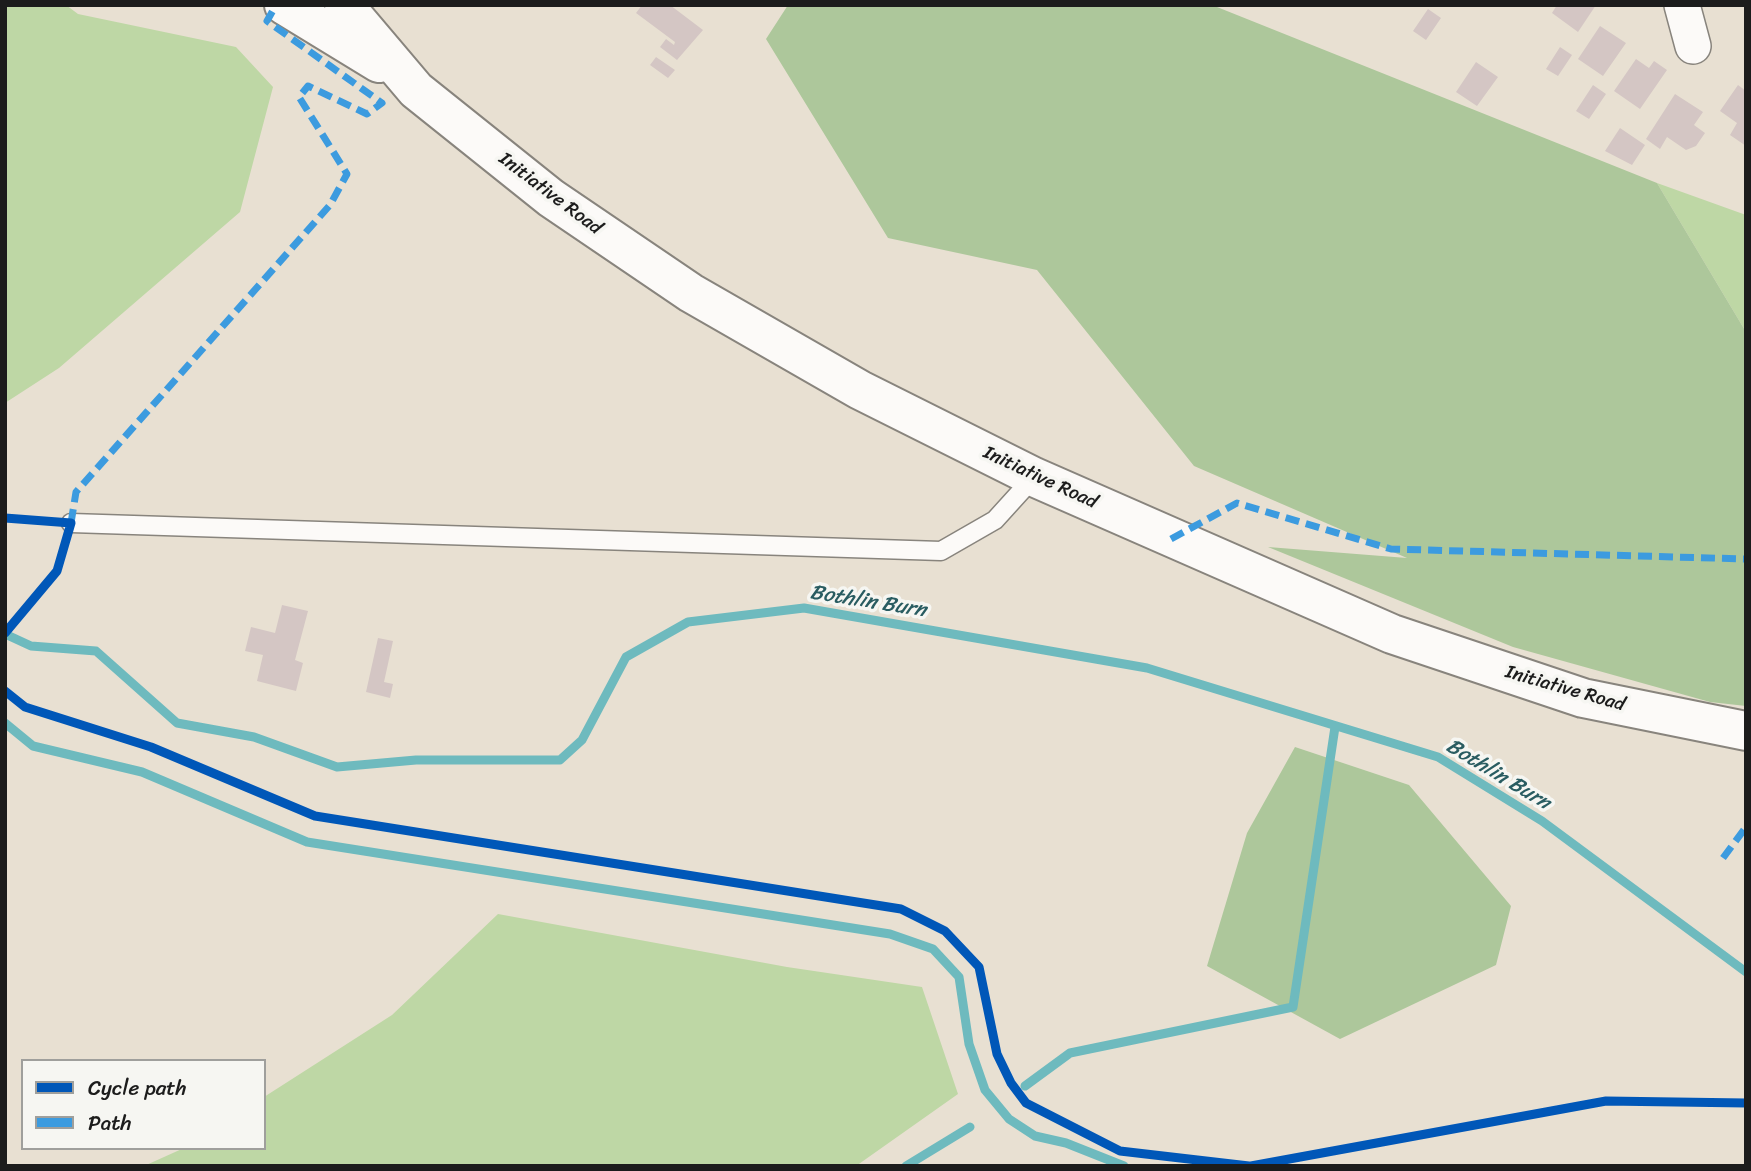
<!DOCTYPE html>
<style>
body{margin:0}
#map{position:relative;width:1751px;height:1171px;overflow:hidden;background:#e8e0d2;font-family:Sriracha,sans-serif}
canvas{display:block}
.frame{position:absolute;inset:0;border:7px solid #1c1c1c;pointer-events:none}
.legend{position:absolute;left:21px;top:1059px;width:245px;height:91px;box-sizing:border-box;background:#f6f6f2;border:2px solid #9f9f9c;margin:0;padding:9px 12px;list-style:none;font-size:21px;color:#1c1c1c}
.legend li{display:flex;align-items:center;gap:14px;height:35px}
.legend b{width:35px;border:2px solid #9f9f9c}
</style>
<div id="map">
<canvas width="1751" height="1171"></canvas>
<div class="frame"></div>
<ul class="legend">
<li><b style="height:9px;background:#0057b8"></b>Cycle path</li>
<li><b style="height:9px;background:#3c9bdf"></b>Path</li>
</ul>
</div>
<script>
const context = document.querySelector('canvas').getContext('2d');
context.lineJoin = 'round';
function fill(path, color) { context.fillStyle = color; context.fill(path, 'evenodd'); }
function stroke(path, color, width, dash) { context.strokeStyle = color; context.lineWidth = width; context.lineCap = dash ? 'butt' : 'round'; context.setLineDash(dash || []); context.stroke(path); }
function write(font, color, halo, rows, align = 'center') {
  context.font = font + ' Sriracha,sans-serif'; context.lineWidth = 7; context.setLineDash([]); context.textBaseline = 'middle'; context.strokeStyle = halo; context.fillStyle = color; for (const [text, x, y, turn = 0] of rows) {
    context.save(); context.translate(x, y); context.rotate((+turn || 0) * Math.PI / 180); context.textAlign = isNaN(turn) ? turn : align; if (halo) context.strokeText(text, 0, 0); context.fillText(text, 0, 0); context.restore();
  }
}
fill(new Path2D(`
 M 5,5 L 66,5 L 78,14 L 236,47 L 273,87 L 240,212 L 59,368 L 5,403 Z
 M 1657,183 L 1746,215 L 1746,332 Z
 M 498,914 L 787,967 L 922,987 L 958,1094 L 856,1166 L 144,1166 L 184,1148 L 264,1148 L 264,1097 L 392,1015 Z`), '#bed7a5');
fill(new Path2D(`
 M 788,5 L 1212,5 L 1657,183 L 1746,332 L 1746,706 L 1710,702 L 1513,647 L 1268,547 L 1407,558 L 1194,466 L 1037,270 L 888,238 L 766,39 Z
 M 1295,747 L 1409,785 L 1511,906 L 1496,965 L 1340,1039 L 1207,966 L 1247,833 Z`), '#adc79b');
stroke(new Path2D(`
 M 5,634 L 31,646 L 96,651 L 177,723 L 254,737 L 337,767 L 416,760 L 560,760 L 582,740 L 626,657 L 688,622 L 804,608 L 1147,668 L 1438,757 L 1542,821 L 1746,972
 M 5,723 L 33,746 L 142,772 L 307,842 L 890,934 L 933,949 L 959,977 L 969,1044 L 985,1090 L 1009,1119 L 1035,1136 L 1066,1143 L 1124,1166
 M 1025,1086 L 1070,1053 L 1293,1007 L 1335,727
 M 906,1166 L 970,1127`), '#6ebabe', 9);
fill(new Path2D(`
 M 642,5 L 670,5 L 703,30 L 677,60 L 660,47 L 666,39 L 674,45 L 675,42 L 636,13 Z
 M 1557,5 L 1596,5 L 1578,32 L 1552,13 Z
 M 1428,9 L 1441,18 L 1426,40 L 1413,31 Z
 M 1600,26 L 1626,43 L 1603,76 L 1578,59 Z
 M 1560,47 L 1572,55 L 1558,76 L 1546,69 Z
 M 656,57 L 675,70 L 668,78 L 650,65 Z
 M 1636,59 L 1649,68 L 1654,61 L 1667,70 L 1640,109 L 1614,91 Z
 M 1476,62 L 1498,77 L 1477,106 L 1456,92 Z
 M 1593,85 L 1606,94 L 1589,119 L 1576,111 Z
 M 1738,85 L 1746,91 L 1746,146 L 1730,135 L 1737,123 L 1720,111 Z
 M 1675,94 L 1703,112 L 1694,125 L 1705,133 L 1696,146 L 1686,150 L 1667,137 L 1660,149 L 1646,139 Z
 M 1620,128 L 1645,145 L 1632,165 L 1605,151 Z
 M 282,605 L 308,611 L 295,660 L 303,663 L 296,691 L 257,681 L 263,655 L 245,651 L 251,627 L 275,633 Z
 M 378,638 L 393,641 L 384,682 L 393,684 L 390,698 L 366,692 Z`), '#d4c6c4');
const service = new Path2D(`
 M 71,523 L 941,551 L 995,520 L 1034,477`);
const minor = new Path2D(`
 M 1682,5 L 1693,46`);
const primary = new Path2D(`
 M 284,5 L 379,63
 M 344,5 L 416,90 L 551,198 L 691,293 L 860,390 L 1034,477 L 1392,634 L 1583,698 L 1746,731`);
stroke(service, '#88847d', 21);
stroke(minor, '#88847d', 38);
stroke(primary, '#88847d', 42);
stroke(service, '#fcfaf8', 18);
stroke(minor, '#fcfaf8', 35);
stroke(primary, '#fcfaf8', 38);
stroke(new Path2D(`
 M 71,523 L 76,492 L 330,205 L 347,174 L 299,97 L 308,86 L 367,114 L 382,103 L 267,21 L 276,5
 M 1171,539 L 1237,503 L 1391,549 L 1746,559
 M 1723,858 L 1746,827`), '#3c9bdf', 7, [14, 7]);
stroke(new Path2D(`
 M 5,518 L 71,523 L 57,571 L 5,633
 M 5,691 L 25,707 L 151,747 L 315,816 L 901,909 L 945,931 L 979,967 L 997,1054 L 1011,1083 L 1026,1103 L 1120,1151 L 1249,1166
 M 1251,1166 L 1606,1101 L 1746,1103`), '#0057b8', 9);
write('19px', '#1c1c1c', '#f6f6f2', [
 ["Initiative Road",550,194,37],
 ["Initiative Road",1040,478,25],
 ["Initiative Road",1565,689,16]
]);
write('italic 21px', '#295c61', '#f6f6f2', [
 ["Bothlin Burn",868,602,9],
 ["Bothlin Burn",1498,775,31]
]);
</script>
